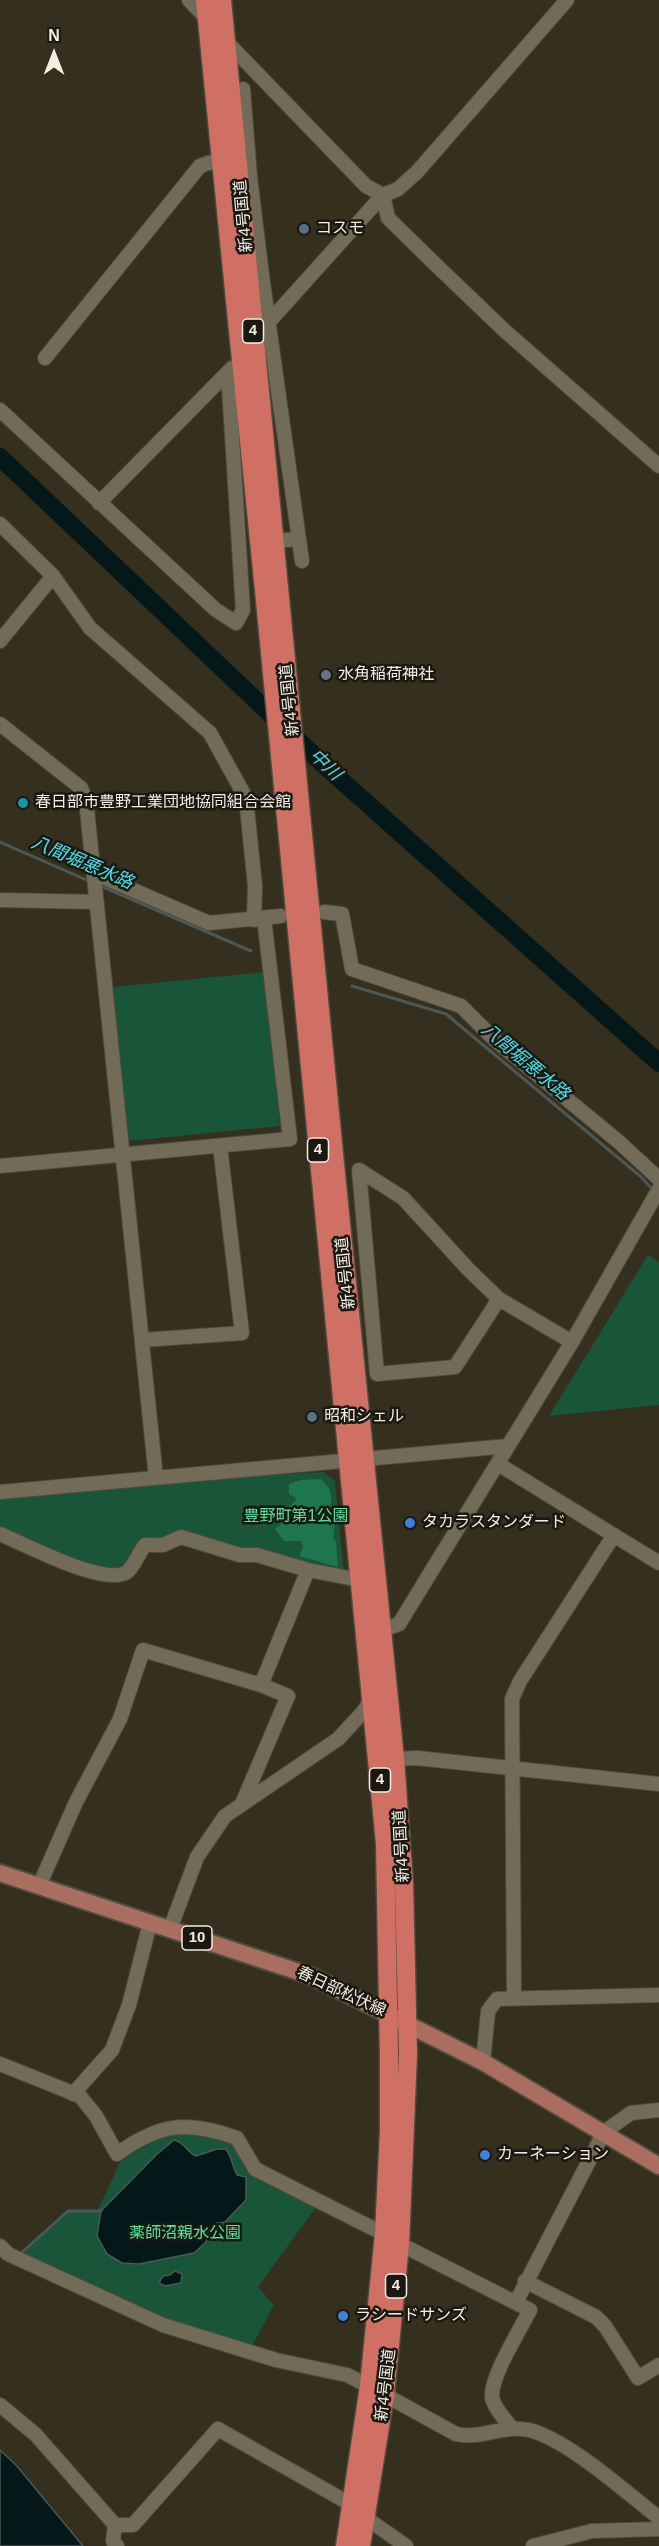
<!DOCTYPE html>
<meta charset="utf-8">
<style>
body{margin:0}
#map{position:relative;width:659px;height:2546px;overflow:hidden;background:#352f1e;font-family:Arial,sans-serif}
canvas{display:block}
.north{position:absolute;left:24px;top:24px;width:60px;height:60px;-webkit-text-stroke:4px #1a1810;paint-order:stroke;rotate:0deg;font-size:16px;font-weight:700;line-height:24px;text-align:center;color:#f2eee3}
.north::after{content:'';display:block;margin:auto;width:21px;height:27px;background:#f2eee3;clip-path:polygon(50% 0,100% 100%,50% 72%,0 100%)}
</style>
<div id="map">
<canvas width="659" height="2546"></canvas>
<div class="north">N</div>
</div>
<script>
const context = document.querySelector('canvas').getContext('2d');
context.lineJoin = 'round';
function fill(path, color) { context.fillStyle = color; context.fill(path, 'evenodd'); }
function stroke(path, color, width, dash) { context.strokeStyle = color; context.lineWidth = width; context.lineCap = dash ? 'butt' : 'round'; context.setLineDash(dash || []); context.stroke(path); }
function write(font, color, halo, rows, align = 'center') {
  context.font = font + ' Arial,"Noto Sans JP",sans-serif'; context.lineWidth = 5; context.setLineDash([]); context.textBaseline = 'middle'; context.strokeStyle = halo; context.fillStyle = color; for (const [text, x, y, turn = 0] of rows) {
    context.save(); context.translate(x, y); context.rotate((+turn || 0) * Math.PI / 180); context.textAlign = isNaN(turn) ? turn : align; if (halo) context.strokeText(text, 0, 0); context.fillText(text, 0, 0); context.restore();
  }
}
fill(new Path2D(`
 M 265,972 L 280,1126 L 128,1141 L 113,987 Z
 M 648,1255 L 659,1262 L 659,1405 L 549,1416 Z
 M 323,1472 L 335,1481 L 344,1574 L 163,1540 L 124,1569 L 84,1566 L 0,1528 L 0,1498 L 227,1477 Z
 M 175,2134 C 215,2134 229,2127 245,2169 L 316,2207 L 258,2287 L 274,2305 L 252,2346 L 166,2322 L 19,2257 L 68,2212 L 97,2212 L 121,2160 L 162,2136 Z`), '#195539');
fill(new Path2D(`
 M 321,1479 C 331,1489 334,1496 329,1509 L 335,1524 L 333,1538 L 336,1543 L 338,1567 L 299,1556 L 303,1547 L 301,1541 L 284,1541 L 275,1529 L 289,1517 L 289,1507 L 297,1499 L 289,1494 L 289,1484 L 301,1480 Z`), '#1e764e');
const water = new Path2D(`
 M 174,2140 C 185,2142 186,2152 196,2156 L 217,2149 L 226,2149 C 232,2157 232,2166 237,2175 L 246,2177 L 246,2200 L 225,2222 L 217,2223 L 207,2231 L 206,2242 L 194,2253 L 139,2264 L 122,2263 L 107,2254 L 97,2236 L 101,2211 L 156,2155 Z
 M 175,2271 L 182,2274 L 181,2283 L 165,2286 L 159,2283 L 163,2276 L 170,2275 Z
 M 0,2450 L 16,2465 L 83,2546 L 0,2546 Z`);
fill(water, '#051819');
stroke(water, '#4c5856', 1.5);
stroke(new Path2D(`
 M 0,842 L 89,881
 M 101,886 L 251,951
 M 352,986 L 446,1014 L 640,1176 L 653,1190
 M 20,2254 L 68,2211 L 101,2211`), '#4c5856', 3);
stroke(new Path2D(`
 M 0,457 L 324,765 L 659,1063`), '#051819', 18);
const minor = new Path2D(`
 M 189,0 L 208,20
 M 224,39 L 366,186 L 383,195
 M 243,89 L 250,177 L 263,283 L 302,561
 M 383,195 L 388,218 L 435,264 L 505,331 L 659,466
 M 264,323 L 268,323 L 383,195 L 398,189 L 417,172 L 567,0
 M 45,358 L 200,166 L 208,163 L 222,161
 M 0,410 L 216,610 L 236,623 L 243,610 L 228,372
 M 99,503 L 232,368
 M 0,524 L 53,576 L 90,628 L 210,733 L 246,798 L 255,886 L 254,920
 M 284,540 L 299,539
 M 0,641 L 53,576
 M 0,724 L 81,788 L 86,800 L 156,1478
 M 94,873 L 209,923 L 281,916
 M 0,900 L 97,902
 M 324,912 L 342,914 L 352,969 L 461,1006 L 495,1040 L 619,1142 L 659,1179
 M 0,1166 L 290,1139 L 264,918
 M 359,1170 L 403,1198 L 468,1269 L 499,1299 L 455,1367 L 377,1374 Z
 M 499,1299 L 572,1342
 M 142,1340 L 242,1333 L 220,1146
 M 498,1464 L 659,1563
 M 0,1492 L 508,1446
 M 0,1534 C 25,1544 104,1587 127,1572 C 134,1567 139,1552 145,1545 L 163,1545 L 181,1537 L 240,1555 L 257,1555 L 308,1570 L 360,1580
 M 383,1630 L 399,1624 L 572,1342 L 659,1189
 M 261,1685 L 308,1570
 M 395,1759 L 417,1758 L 659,1784
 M 39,1886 L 76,1802 L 120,1719 L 143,1650 L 261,1685 L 288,1696 L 242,1804
 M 170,1929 L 197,1857 L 225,1816 L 338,1739 L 363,1712 L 372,1698
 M 514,1997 L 512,1699 L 520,1681 L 614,1535
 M 483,2062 L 488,2011 L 497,1999 L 659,1995
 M 0,2064 L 80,2096 L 96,2116 L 117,2154 C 160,2123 187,2120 237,2138 L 255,2169 L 384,2234
 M 73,2094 L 112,2050 L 129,2005 L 150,1923
 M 400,2244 L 530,2310 C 520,2330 491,2376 492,2396 C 493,2407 504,2418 511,2427
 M 0,2246 L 8,2254 L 163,2325 L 276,2360 L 347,2375 L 369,2386
 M 525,2281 L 596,2317 L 605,2326 L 638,2378 L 659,2365
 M 516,2302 L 604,2132 L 631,2113 L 659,2110
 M 385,2395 L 456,2434 C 480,2440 503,2424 529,2430 C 567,2439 627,2493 659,2518
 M 0,2405 L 36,2435 L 115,2525 L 113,2541 L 117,2546
 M 366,2518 L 406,2546
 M 115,2525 L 133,2525 L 218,2429 L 352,2505
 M 533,2546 L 592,2531 L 659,2529`);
const major = new Path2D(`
 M 0,1873 L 311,1976 L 483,2062 L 659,2166`);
const highway = new Path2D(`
 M 205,0 L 265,600 L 385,1843 L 389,2056 L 389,2131 L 384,2234 L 369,2386 L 345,2546
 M 222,0 L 335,1164 L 395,1759 L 404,1884 L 408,2053 L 400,2244 L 385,2395 L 361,2546`);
stroke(minor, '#504b3c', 16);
stroke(major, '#504b3c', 20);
stroke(highway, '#504b3c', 21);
stroke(minor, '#726b58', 14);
stroke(major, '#aa6e60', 16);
stroke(highway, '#d07065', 18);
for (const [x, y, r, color] of [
 [304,229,6,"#5c6f8a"],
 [326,675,6,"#6b7280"],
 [23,803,6,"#0f9aa8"],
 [312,1417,6,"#5c6f8a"],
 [410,1523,6,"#3f7fe0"],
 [485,2155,6,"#3f7fe0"],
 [343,2316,6,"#3f7fe0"]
]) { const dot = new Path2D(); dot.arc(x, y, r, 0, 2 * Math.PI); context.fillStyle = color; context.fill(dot); stroke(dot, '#1a1810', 2); }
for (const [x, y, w] of [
 [253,331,21],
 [318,1150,21],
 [380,1780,21],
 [197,1938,30],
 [396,2286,21]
]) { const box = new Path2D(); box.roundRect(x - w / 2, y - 12, w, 24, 4.5); context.fillStyle = '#1a1810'; context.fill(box); stroke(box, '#f2eee3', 1.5); }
write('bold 15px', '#f2eee3', null, [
 ["4",253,331],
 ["4",318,1150],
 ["4",380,1780],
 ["10",197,1938],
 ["4",396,2286]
]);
write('16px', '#f2eee3', '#1a1810', [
 ["新4号国道",244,216,-95],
 ["新4号国道",290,700,-96],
 ["新4号国道",346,1273,-96],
 ["新4号国道",402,1846,-93],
 ["春日部松伏線",341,1992,25],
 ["新4号国道",386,2385,-83]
]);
write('16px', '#f2eee3', '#1a1810', [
 ["コスモ",316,229],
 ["水角稲荷神社",338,675],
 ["春日部市豊野工業団地協同組合会館",35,803],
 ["昭和シェル",324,1417],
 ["タカラスタンダード",422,1523],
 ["カーネーション",497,2155],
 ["ラシードサンズ",355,2316]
], 'left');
write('16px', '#53e59f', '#1a1810', [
 ["豊野町第1公園",296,1517],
 ["薬師沼親水公園",185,2234]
]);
write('italic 18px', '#42e0eb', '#1a1810', [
 ["中川",325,765,43],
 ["八間堀悪水路",82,863,23],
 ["八間堀悪水路",525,1062,40]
]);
</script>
